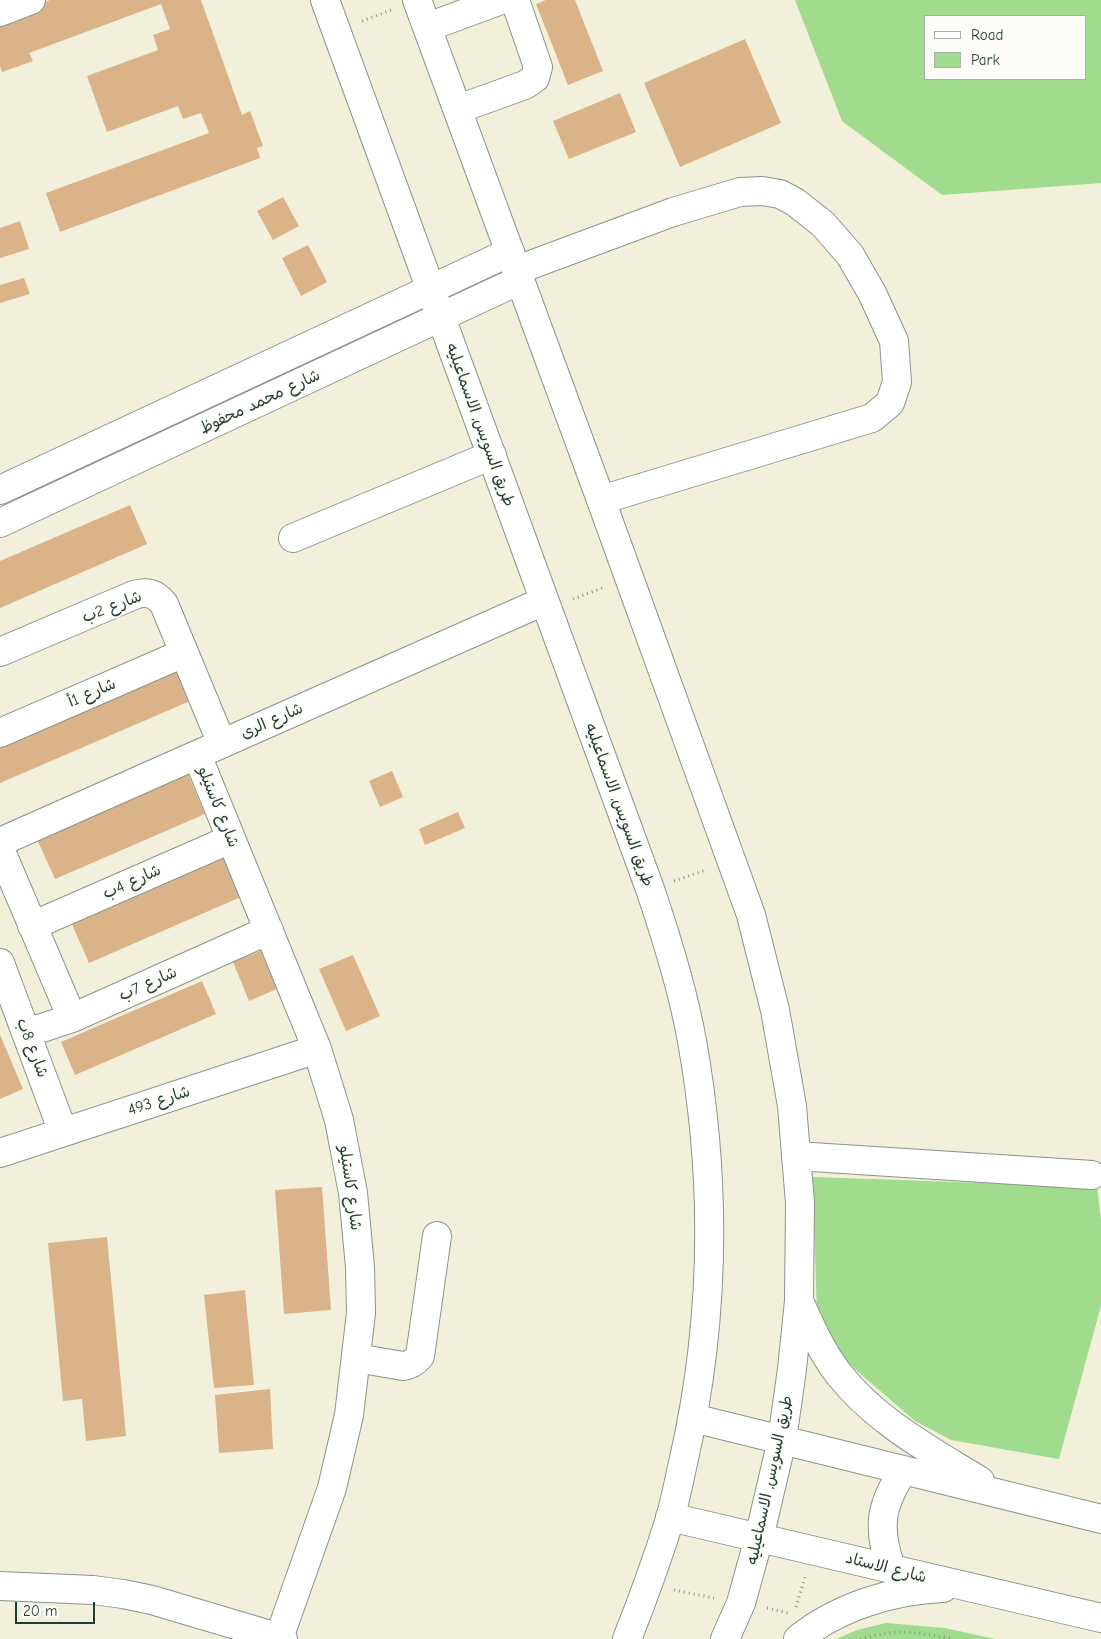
<!DOCTYPE html>
<meta charset="utf-8">
<style>
body{margin:0}
#map{position:relative;width:1101px;height:1639px;overflow:hidden;background:#f2efdb;font-family:"Comic Neue",sans-serif}
canvas{display:block}
.legend{position:absolute;left:924px;top:15px;width:162px;height:65px;box-sizing:border-box;background:#fdfcf7;border:1px solid #a4b0a9;margin:0;padding:6px 9px;list-style:none;font-size:15px;color:#1f3d34}
.legend li{display:flex;align-items:center;gap:10px;height:25px}
.legend b{width:25px;border:1px solid #a4b0a9}
.scale{position:absolute;left:15px;top:1602px;width:80px;height:22px;box-sizing:border-box;border:2px solid #1f3d34;border-top:0;padding-left:6px;font-size:15px;line-height:18px;white-space:nowrap;color:#1f3d34;-webkit-text-stroke:4px #fdfcf7;paint-order:stroke}
</style>
<div id="map">
<canvas width="1101" height="1639"></canvas>
<ul class="legend">
<li><b style="height:6px;background:#fff"></b>Road</li>
<li><b style="height:14px;background:#a1db8e"></b>Park</li>
</ul>
<div class="scale">20 m</div>
</div>
<script>
const context = document.querySelector('canvas').getContext('2d');
context.lineJoin = 'round';
function fill(path, color) { context.fillStyle = color; context.fill(path, 'evenodd'); }
function stroke(path, color, width, dash) { context.strokeStyle = color; context.lineWidth = width; context.lineCap = dash ? 'butt' : 'round'; context.setLineDash(dash || []); context.stroke(path); }
function write(font, color, halo, rows, align = 'center') {
  context.font = font + ' "Comic Neue","Playpen Sans Arabic",sans-serif'; context.lineWidth = 4; context.setLineDash([]); context.textBaseline = 'middle'; context.strokeStyle = halo; context.fillStyle = color; for (const [text, x, y, turn = 0] of rows) {
    context.save(); context.translate(x, y); context.rotate((+turn || 0) * Math.PI / 180); context.textAlign = isNaN(turn) ? turn : align; if (halo) context.strokeText(text, 0, 0); context.fillText(text, 0, 0); context.restore();
  }
}
fill(new Path2D(`
 M 795,0 L 1101,0 L 1101,183 L 942,195 L 842,121 ZM 1085,16 L 1085,79 L 925,79 L 925,16 Z
 M 813,1177 L 1097,1187 L 1101,1220 L 1101,1306 L 1059,1459 L 951,1440 L 915,1421 L 833,1350 L 817,1319 Z
 M 886,1623 L 945,1628 L 995,1639 L 836,1639 L 857,1630 Z`), '#a1db8e');
fill(new Path2D(`
 M 50,0 L 201,0 L 242,115 L 250,111 L 263,146 L 257,148 L 260,158 L 60,232 L 46,193 L 209,133 L 201,113 L 183,119 L 178,106 L 107,132 L 87,76 L 158,50 L 153,35 L 170,29 L 161,4 L 29,53 L 33,61 L 2,72 L 0,66 L 0,18 Z
 M 546,0 L 575,0 L 603,71 L 568,85 L 536,4 Z
 M 745,39 L 781,123 L 680,167 L 644,83 Z
 M 620,93 L 636,132 L 569,159 L 553,121 Z
 M 283,197 L 299,226 L 273,240 L 257,211 Z
 M 20,221 L 29,249 L 0,258 L 0,228 Z
 M 308,245 L 327,282 L 301,296 L 282,258 Z
 M 24,278 L 30,294 L 0,303 L 0,285 Z
 M 130,505 L 147,544 L 0,608 L 0,561 Z
 M 180,658 L 197,698 L 0,783 L 0,736 Z
 M 392,771 L 403,797 L 380,807 L 369,781 Z
 M 187,772 L 205,814 L 55,879 L 36,837 Z
 M 458,812 L 465,828 L 425,845 L 419,829 Z
 M 233,852 L 250,893 L 89,963 L 71,922 Z
 M 268,948 L 284,986 L 249,1001 L 233,962 Z
 M 353,955 L 380,1016 L 346,1031 L 319,969 Z
 M 202,981 L 216,1014 L 75,1075 L 61,1042 Z
 M 0,1035 L 23,1089 L 0,1099 Z
 M 322,1187 L 331,1310 L 284,1314 L 275,1190 Z
 M 107,1237 L 126,1436 L 86,1441 L 82,1399 L 63,1401 L 48,1243 Z
 M 245,1290 L 254,1385 L 214,1388 L 204,1295 Z
 M 270,1389 L 273,1449 L 219,1453 L 215,1395 Z`), '#dbb389');
const minor = new Path2D(`
 M 0,12 L 31,0
 M 428,27 L 501,0
 M 458,109 L 525,85 L 535,78 L 538,67 L 515,0
 M 517,270 L 673,212 L 740,192 L 762,191 L 780,194 L 795,202 L 823,224 L 850,255 L 872,293 L 894,341 L 897,382 L 890,403 L 872,418 L 601,500
 M 0,490 L 510,252
 M 0,523 L 520,280
 M 293,538 L 492,455
 M 0,652 L 134,595 C 147,591 155,593 164,604 L 222,744
 M 0,733 L 184,653
 M 197,755 L 317,1049 L 339,1120 L 353,1193 L 360,1267 L 361,1313 L 349,1415 L 332,1488 L 279,1638
 M 0,842 L 544,601
 M 0,849 L 72,1018
 M 32,926 L 231,839
 M 0,963 L 63,1132
 M 25,1031 L 42,1028 L 72,1018 L 269,930
 M 0,1153 L 317,1049
 M 796,1156 L 1092,1175
 M 356,1358 L 403,1366 C 411,1365 415,1362 420,1356 L 437,1236
 M 0,1586 L 93,1590 L 123,1594 L 152,1600 L 283,1639`);
const major = new Path2D(`
 M 325,0 L 650,889 C 667,939 683,990 692,1041 C 717,1181 715,1324 683,1463 C 679,1481 675,1501 670,1519 C 657,1560 643,1599 627,1639
 M 417,0 L 601,500 L 751,915 L 775,1010 L 792,1106 L 800,1203 L 799,1301 L 792,1369 L 782,1440 L 759,1538 L 741,1603 L 725,1639
 M 800,1303 C 811,1328 822,1352 838,1373 C 875,1421 930,1450 980,1481
 M 693,1418 L 1101,1519
 M 670,1517 L 1101,1618
 M 891,1568 C 877,1528 880,1505 904,1470
 M 798,1639 C 838,1607 892,1590 943,1588`);
stroke(minor, '#889688', 30);
stroke(major, '#889688', 30);
stroke(new Path2D(`
 M 362,21 L 391,10
 M 573,599 L 605,587
 M 674,881 L 706,870
 M 674,1590 L 714,1598
 M 796,1607 L 805,1577
 M 767,1608 L 788,1613
 M 860,1639 C 897,1629 914,1631 951,1639`), '#889688', 3, [1, 4]);
stroke(minor, '#fff', 28);
stroke(major, '#fff', 28);
write('16px', '#1f3d34', '#fdfcf7', [
 ["شارع محمد محفوظ",260,402,-25],
 ["طريق السويس, الاسماعيليه",480,425,70],
 ["شارع 2ب",112,607,-21],
 ["شارع 1أ",92,693,-23],
 ["شارع الرى",272,721,-24],
 ["طريق السويس, الاسماعيليه",619,805,70],
 ["شارع كاستيلو",218,807,68],
 ["شارع 4ب",132,882,-24],
 ["شارع 7ب",148,984,-24],
 ["شارع 8ب",32,1048,69],
 ["شارع 493",159,1101,-18],
 ["شارع كاستيلو",350,1188,82],
 ["طريق السويس, الاسماعيليه",770,1480,-78],
 ["شارع الاستاد",886,1568,14]
]);
</script>
